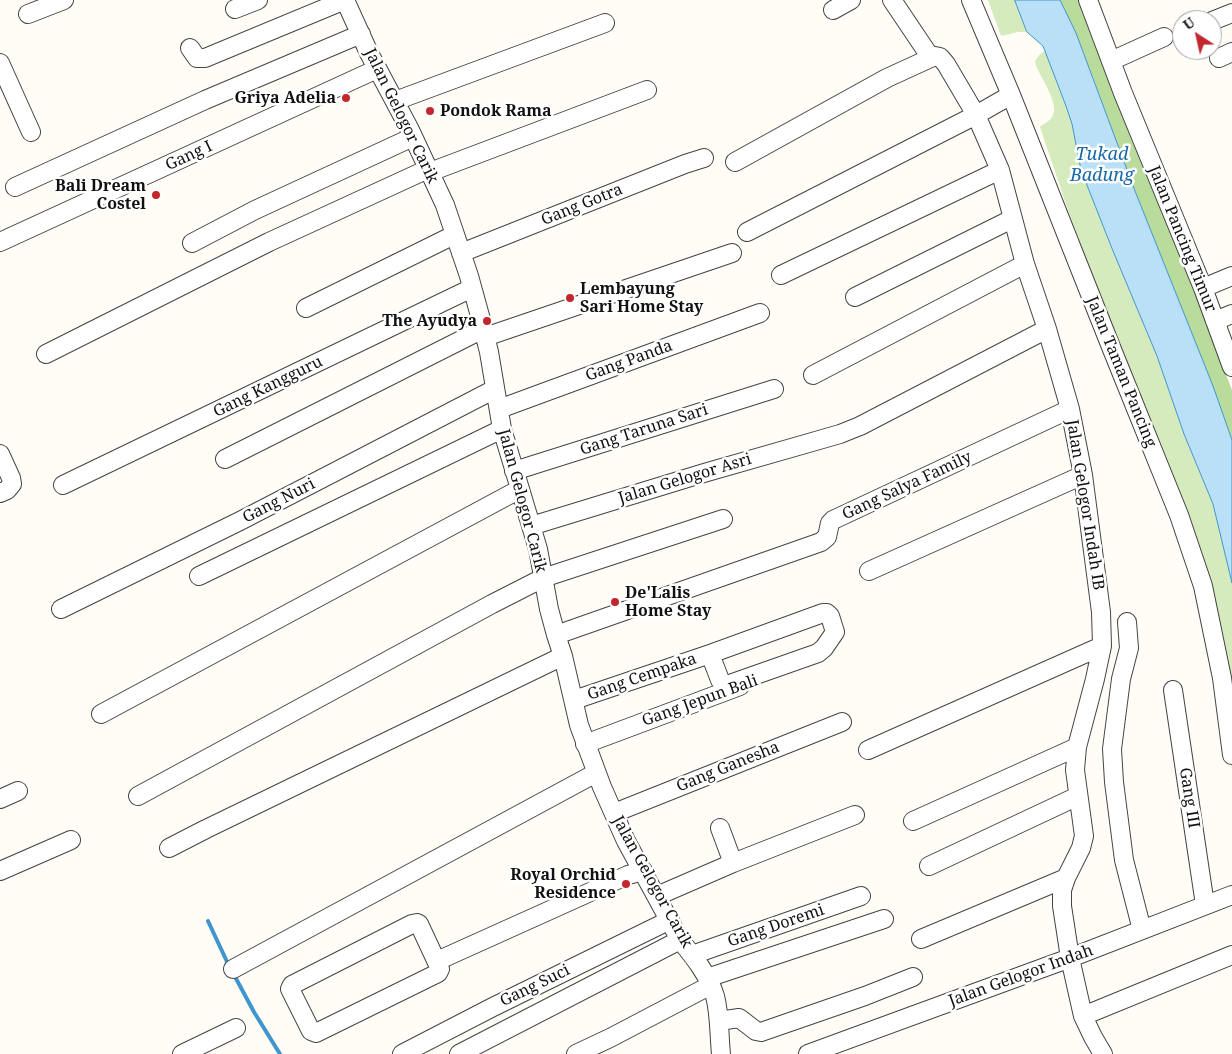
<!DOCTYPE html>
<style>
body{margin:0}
#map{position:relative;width:1232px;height:1054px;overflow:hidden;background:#fffdf5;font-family:"Noto Serif",serif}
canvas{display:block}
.north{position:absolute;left:1172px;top:10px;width:50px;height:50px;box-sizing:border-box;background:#fff;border:1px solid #a0a0a0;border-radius:50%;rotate:325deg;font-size:14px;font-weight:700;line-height:20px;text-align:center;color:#111}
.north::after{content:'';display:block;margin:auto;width:18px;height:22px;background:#c4262e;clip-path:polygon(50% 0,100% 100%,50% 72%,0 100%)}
</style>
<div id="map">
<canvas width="1232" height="1054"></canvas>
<div class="north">U</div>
</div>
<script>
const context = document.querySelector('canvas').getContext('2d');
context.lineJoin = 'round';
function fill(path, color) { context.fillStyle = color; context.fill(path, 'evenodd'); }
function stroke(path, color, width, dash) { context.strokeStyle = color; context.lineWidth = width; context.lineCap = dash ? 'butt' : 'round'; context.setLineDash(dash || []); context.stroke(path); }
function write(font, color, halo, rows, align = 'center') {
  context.font = font + ' "Noto Serif",serif'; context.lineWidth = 5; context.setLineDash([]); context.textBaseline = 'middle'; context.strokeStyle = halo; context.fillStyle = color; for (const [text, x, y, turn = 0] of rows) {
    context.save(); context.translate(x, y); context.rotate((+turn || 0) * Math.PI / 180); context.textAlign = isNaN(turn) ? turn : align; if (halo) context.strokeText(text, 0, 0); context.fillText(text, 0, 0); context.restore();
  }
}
fill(new Path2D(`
 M 988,0 L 1015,0 L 1027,32 L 1018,32 L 1001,36 Z
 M 1045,51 L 1066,106 L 1072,124 L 1081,170 L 1113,251 L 1157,356 L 1184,434 L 1213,504 L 1232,583 L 1232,713 L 1190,524 L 1155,431 L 1114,332 L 1069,213 L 1040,127 C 1043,124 1050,121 1052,117 C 1060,107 1044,82 1039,72 C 1037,69 1036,65 1035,61 L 1040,54 Z`), '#d5ebbd');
fill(new Path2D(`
 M 1060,0 L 1081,0 L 1165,211 L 1209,331 L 1232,390 L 1232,440 C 1202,356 1167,274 1135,191 C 1110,128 1090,62 1060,0 Z`), '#b9dc9c');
const water = new Path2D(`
 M 1015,0 L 1060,0 L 1076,33 L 1135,191 L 1213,386 L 1232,440 L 1232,583 L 1213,504 L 1184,434 L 1157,356 L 1113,251 L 1081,170 L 1072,124 L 1066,106 L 1043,46 L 1027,32 Z`);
fill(water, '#b9e0f7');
stroke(water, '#3f96cf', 1);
stroke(new Path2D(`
 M 208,921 L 229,966
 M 233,973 L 254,1012 L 280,1054`), '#3f96cf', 4);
const minor = new Path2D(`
 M 892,0 L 931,58
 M 971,0 L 1011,95 L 1111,347 L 1179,515 L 1203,586 L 1222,678 L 1232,755
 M 1088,0 L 1123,93 L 1203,288 L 1232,367
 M 235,9 L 258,0
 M 833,10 L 851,0
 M 28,14 L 64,0
 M 1212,21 L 1232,13
 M 190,48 L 197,58 L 205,58 L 345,0 L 369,53 L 410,130 L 445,205 L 469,276 L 480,316 L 489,352 L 502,429 L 538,549 L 549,609 L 556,635 L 563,656 L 579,725 L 602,787 L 626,841 L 680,940 C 694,957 709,976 715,996 C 720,1015 719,1035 721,1054
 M 1219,58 L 1232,52
 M 1111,61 L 1164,37
 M 0,63 L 31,132
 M 395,101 L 605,23
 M 735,162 L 887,78 L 935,56 L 940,57 L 946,64 L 976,115 L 1000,170 L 1025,264 L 1047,329 L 1070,409 L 1083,475 L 1101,612 L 1102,646 L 1095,679 L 1077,747 L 1075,770 L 1084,836 L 1081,848 L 1066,878 L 1062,890 L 1062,906 L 1070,958 L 1083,1016 L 1093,1037 L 1103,1054
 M 430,172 L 647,90
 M 15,187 L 205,100 L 361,34
 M 747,232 L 976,115 L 1011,95
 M 0,242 L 377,69
 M 192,243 L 255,210 L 413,137
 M 461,253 L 685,164 L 704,158
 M 781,275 L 1000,170
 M 1203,288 L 1232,276
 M 855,297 L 1012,219
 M 306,308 L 454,235
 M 1215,321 L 1232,314
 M 485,337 L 732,253
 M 46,354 L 269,242 L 428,169
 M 813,375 L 1025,264
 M 499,409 L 760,313
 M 0,454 L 11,478 L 12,484 L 7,490 L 0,493
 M 225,459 L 483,329
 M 514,471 L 774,389
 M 63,485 L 472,288
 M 531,526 L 704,473 L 840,434 L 860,426 L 1047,329
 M 869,571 L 1083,475
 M 199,576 L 502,429
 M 61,609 L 240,521 L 495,389
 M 1127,622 L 1129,648 L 1121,679 L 1112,749 L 1114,782 L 1124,860 L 1142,930
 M 556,635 L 821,542 L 827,537 L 830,523 L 833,520 L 1070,409
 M 1173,690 L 1205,905
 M 574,700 L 710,654 L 823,613 L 827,613 L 830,616 L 835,632 L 824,648 L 818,653 L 727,685 L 723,684 L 720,680 L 710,654
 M 101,714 L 520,489
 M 585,744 L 740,686
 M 868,750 L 1102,646
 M 138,796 L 492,604 L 543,578 L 723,519
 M 0,799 L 18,791
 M 614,813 L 842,722
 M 913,821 L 1077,747
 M 720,828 L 733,863
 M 169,848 L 206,829 L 563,656
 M 929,866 L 1078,796
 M 0,871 L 71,840
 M 657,896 L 733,863 L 855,815
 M 417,923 L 419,924 L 440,969 L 438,973 L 316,1033 L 311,1031 L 290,989 L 292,985 L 412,924 Z
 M 921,939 L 1066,878
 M 692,955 L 861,896
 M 437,961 L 628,875 L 643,871
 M 233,969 L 596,773
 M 707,978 L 884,919
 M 1083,1016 L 1232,955
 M 719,1021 L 739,1018 L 756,1031 L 761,1032 L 865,996 L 913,977
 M 182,1054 L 236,1028
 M 402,1054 L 493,1007 L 670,920
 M 459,1054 L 680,940
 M 576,1054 L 610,1038 L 711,985
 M 808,1054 L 1070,958 L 1232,895`);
stroke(minor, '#444', 20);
stroke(minor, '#fff', 18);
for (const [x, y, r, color] of [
 [346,98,5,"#c4262e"],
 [430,111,5,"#c4262e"],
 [156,195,5,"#c4262e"],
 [570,298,5,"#c4262e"],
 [487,321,5,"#c4262e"],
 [615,602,5,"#c4262e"],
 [626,884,5,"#c4262e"]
]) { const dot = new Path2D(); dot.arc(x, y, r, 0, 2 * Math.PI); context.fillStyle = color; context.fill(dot); stroke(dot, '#fff', 2); }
write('bold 16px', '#111', '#fff', [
 ["Griya Adelia",336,98],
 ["Pondok Rama",440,111,"left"],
 ["Bali Dream",146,186],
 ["Costel",146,204],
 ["Lembayung",580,289,"left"],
 ["Sari Home Stay",580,307,"left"],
 ["The Ayudya",477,321],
 ["De'Lalis",625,593,"left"],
 ["Home Stay",625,611,"left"],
 ["Royal Orchid",616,875],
 ["Residence",616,893]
], 'right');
write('16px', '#111', '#fff', [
 ["Jalan Gelogor Carik",401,116,64],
 ["Gang I",189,156,-25],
 ["Gang Gotra",582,205,-22],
 ["Jalan Pancing Timur",1182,239,68],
 ["Gang Panda",629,361,-20],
 ["Jalan Taman Pancing",1121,372,68],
 ["Gang Kangguru",268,387,-26],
 ["Gang Taruna Sari",644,430,-18],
 ["Jalan Gelogor Asri",685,479,-17],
 ["Gang Salya Family",907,486,-25],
 ["Gang Nuri",279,501,-27],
 ["Jalan Gelogor Carik",522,501,75],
 ["Jalan Gelogor Indah IB",1085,505,81],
 ["Gang Cempaka",642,677,-19],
 ["Gang Jepun Bali",700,701,-20],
 ["Gang Ganesha",728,767,-22],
 ["Gang III",1189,798,81],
 ["Jalan Gelogor Carik",652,882,61],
 ["Gang Doremi",776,926,-19],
 ["Jalan Gelogor Indah",1021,976,-20],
 ["Gang Suci",535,986,-26]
]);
write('italic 18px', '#1768a6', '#fff', [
 ["Tukad",1102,155],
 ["Badung",1102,176]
]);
</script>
